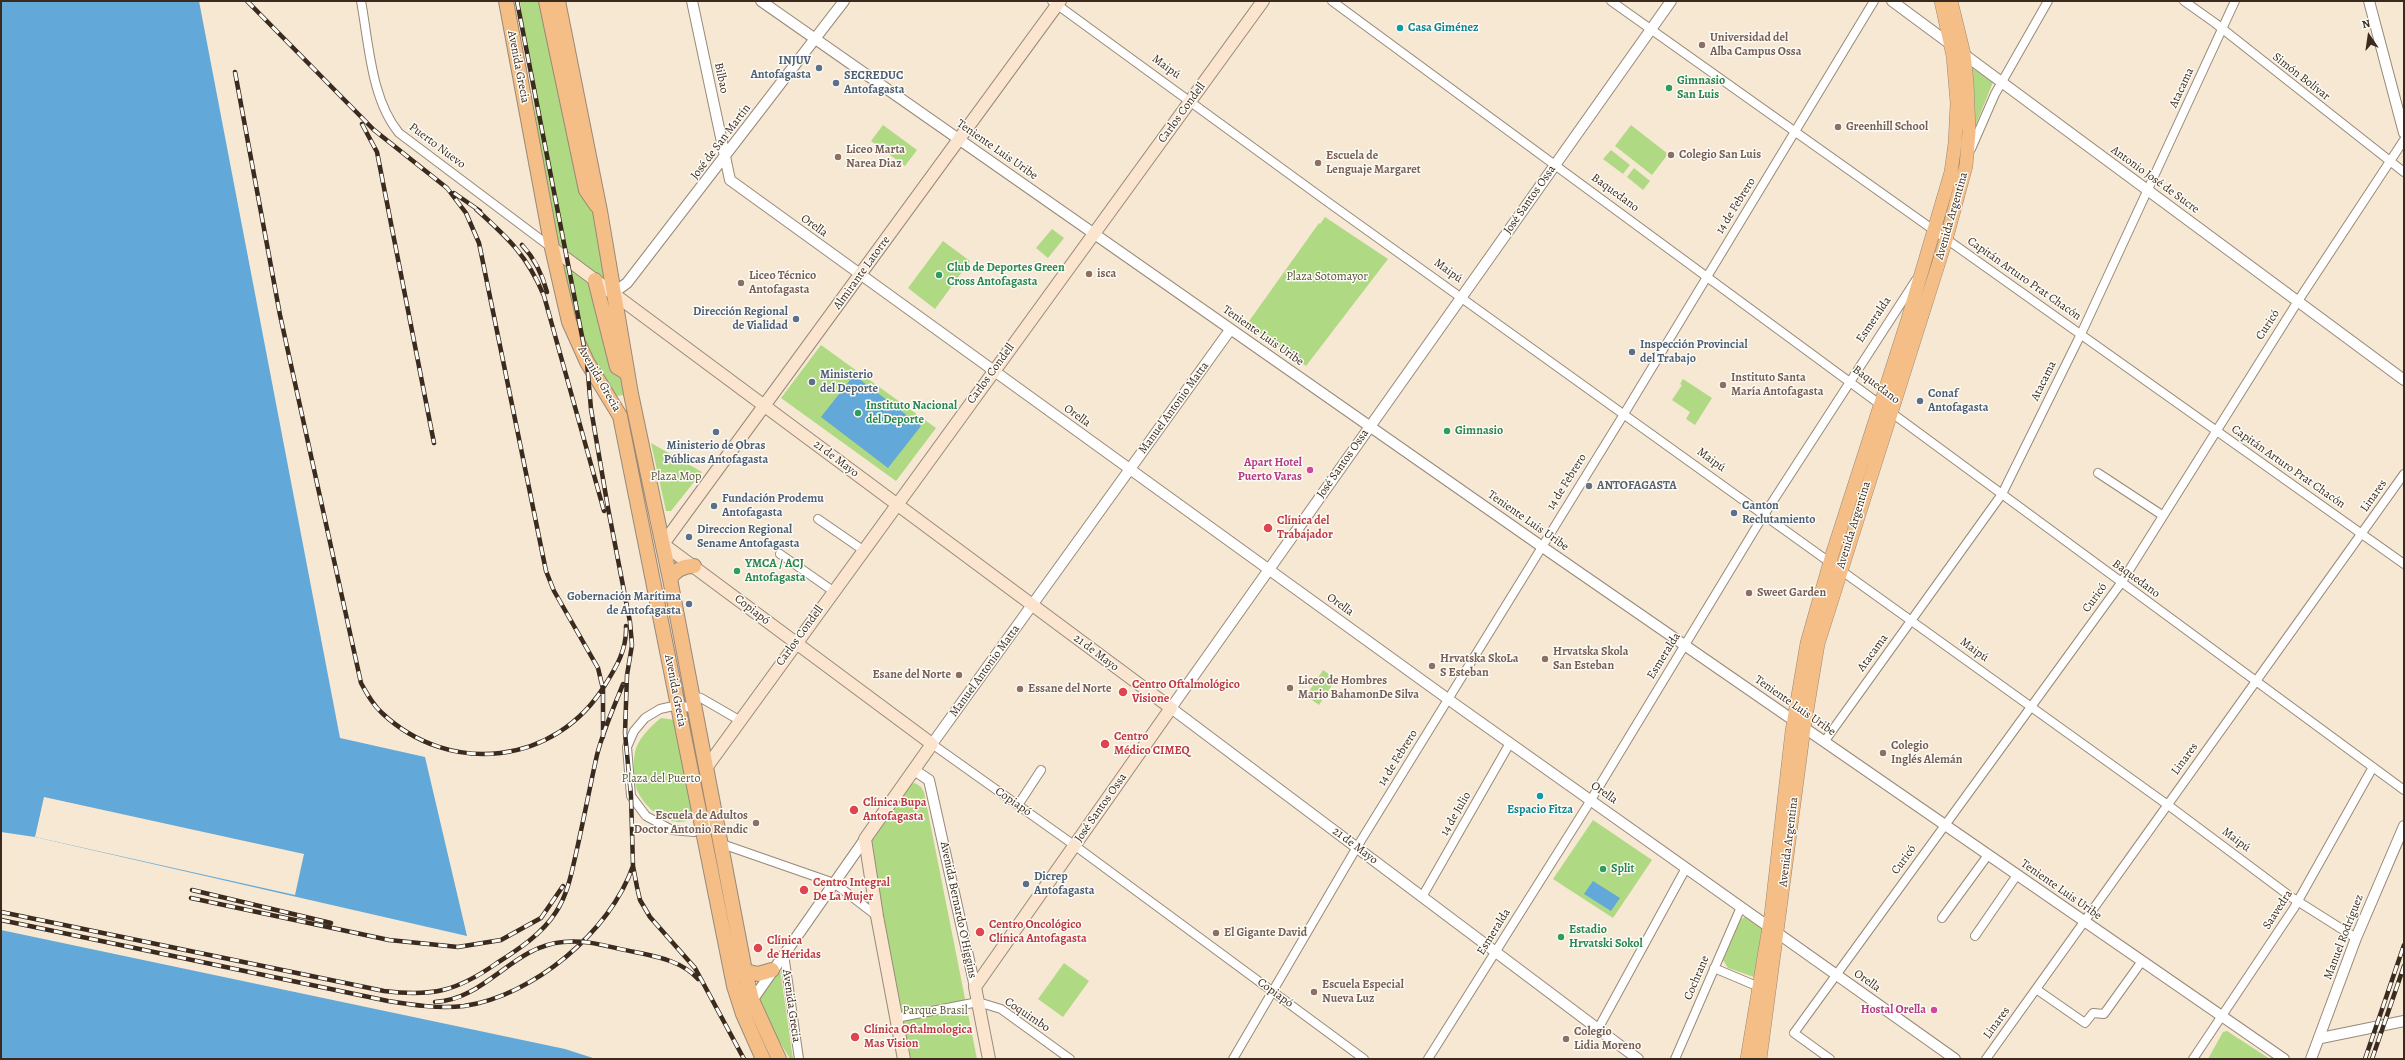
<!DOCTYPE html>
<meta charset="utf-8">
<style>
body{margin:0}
#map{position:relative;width:2405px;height:1060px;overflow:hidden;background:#f6e8d3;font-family:Alegreya,serif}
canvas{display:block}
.frame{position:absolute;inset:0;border:2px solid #3b2a1e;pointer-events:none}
.north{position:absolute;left:2349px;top:16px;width:40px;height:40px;-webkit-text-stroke:3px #fdfcf7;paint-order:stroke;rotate:347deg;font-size:11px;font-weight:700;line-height:16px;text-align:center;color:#3b2a1e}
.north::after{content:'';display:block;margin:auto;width:14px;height:18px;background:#3b2a1e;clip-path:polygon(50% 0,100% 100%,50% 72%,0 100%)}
</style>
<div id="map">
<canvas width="2405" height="1060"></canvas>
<div class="frame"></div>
<div class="north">N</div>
</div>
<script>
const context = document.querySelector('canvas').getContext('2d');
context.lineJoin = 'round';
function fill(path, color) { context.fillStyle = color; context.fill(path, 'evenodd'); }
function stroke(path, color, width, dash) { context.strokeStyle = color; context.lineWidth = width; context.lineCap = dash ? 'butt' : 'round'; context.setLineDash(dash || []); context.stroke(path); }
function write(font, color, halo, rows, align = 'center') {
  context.font = font + ' Alegreya,serif'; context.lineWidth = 3; context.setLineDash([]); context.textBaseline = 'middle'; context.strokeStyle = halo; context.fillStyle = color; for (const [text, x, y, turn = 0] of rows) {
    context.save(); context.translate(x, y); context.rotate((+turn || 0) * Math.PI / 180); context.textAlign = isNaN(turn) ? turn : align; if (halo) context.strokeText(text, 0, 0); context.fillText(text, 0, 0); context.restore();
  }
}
fill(new Path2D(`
 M 520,1 L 553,1 L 631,394 L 617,396 L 585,345 L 568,307 L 552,237 Z
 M 1968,65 L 1993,82 L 1975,127 Z
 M 883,125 L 917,150 L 905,166 L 871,141 Z
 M 1631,125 L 1668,154 L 1652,175 L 1615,146 Z
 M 1611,150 L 1630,165 L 1623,174 L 1603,159 Z
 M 1634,168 L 1650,181 L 1643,190 L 1627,177 Z
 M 1325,217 L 1388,259 L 1306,366 L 1247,324 L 1319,223 L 1320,224 Z
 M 1052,229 L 1064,238 L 1048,258 L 1036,248 Z
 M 943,241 L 970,261 L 935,309 L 908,288 Z
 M 821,345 L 936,428 L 896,481 L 781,398 Z
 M 1683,379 L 1712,398 L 1695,425 L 1686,419 L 1690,412 L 1672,400 L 1682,385 L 1680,384 Z
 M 651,443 L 702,472 L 671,511 L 666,511 Z
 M 1323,670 L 1336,679 L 1319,705 L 1306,696 Z
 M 661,718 L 675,720 L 694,817 C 676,831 649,813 639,794 C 633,785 632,756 637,746 C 642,735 651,726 661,718 Z
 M 915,783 L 921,787 L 924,792 L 977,1059 L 911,1059 L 869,839 L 908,785 Z
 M 1593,820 L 1652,860 L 1613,918 L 1553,879 Z
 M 1747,916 L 1763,928 L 1757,978 L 1728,968 L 1723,960 L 1741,919 Z
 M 1064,963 L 1089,981 L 1063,1017 L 1038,999 Z
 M 780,969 L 793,1059 L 790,1059 L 756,1002 Z
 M 2227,1031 L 2270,1059 L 2208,1059 L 2223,1032 Z`), '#b0d984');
fill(new Path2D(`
 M 1,1 L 199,1 L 340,738 L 425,757 L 467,936 L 35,837 L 1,832 Z
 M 854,375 L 921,426 L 888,468 L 821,417 Z
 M 1593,881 L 1620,898 L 1611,911 L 1584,894 Z
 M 1,930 L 565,1049 L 596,1059 L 1,1059 Z`), '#62a8d8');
fill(new Path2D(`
 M 44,797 L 304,854 L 295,895 L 35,837 Z`), '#f6e8d3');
const minor = new Path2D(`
 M 361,1 C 369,44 371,99 399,133 L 552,248
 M 1052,1 L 1325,200 L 2172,808 L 2291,897 L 2356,938
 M 1332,1 L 2404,790
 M 1611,1 L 2404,564
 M 2184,1 L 2215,23 L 2404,172
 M 1971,149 L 1995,94 L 2048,1
 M 2098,473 L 2162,515
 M 818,519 L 863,550
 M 780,554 L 833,591
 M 693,696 L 701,698 L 739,720
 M 695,709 L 678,705 L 660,709 L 645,718 L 634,731 L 627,747 L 631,796 L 646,816 L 672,830 L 694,832 L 702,828 L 716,814
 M 1824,742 L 2002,494 L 2081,334 L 2235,1
 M 932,744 L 1074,845 L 1364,1059
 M 1018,805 L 1041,770
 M 722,844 L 834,883 L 877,916
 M 1422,897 L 1510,743
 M 1942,918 L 1988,855
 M 1975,936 L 2017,875
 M 784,954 L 799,1059
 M 1714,968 L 1759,987
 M 2036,989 L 2085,1023 L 2093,1013 L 2104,1014 L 2142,961
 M 896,1018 L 978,1002 L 1001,1009 L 1070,1059
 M 1598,1029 L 1686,868
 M 1233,1059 L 1357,847 L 1624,414 L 1874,1
 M 1428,1059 L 1586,808 L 1760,521 L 1916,280
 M 1675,1059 L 1741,907
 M 1830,1059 L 1794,1033 L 2121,583 L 2298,301 L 2404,140
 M 1986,1059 L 2404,474
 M 2193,1059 L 2294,908 L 2373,767`);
const tertiary = new Path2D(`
 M 692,1 L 730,180 L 1459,707 L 1955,1059
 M 761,1 L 1541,546 L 2284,1059
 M 1892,1 L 2404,380
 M 2369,1 L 2404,133
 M 613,293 L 627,283 L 844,1
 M 932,744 L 1230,330
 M 914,770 L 929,780 L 975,987
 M 751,1002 L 865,839
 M 2321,1038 L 2404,1021
 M 1638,1059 L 1171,708 L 1671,1
 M 2311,1059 L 2356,938 L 2404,826`);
const secondary = new Path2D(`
 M 552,248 L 1171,708 L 975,987 L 989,1059
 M 706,768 L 1263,1
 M 904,1059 L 877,916 L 865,839 L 932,744 L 663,544 L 1060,1`);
const primary = new Path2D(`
 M 1747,1059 L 1771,915 L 1792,731 L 1807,643 L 1832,555 L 1907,322 L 1951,172 L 1955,143 L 1957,103 L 1953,56 L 1941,1
 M 1760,1059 L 1804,728 L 1818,644 L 1946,240 L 1966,166 L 1969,132 L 1967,82 L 1964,54 L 1951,1`);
const trunk = new Path2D(`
 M 506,1 L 552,248 L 569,322 L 587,362 L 620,416 L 734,986 L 743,1014 L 763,1059
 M 546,1 L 586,190 L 597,206
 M 558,1 L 600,211 L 631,394 L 670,579 L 745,971 L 752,1000 L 779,1059
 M 595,280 L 617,367 L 627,373
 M 670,579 C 675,570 683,566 694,566
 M 745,971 L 758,974 L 772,970`);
stroke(minor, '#988978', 10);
stroke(tertiary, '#988978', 12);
stroke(secondary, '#988978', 14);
stroke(primary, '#988978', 14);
stroke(trunk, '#988978', 16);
stroke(minor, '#fff', 8);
stroke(tertiary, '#fff', 10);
stroke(secondary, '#fbe5cf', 12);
stroke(primary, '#f6be87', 13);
stroke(trunk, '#f6be87', 14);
const rail = new Path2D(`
 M 247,1 L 374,130 L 447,188 L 466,213 L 479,243 L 546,571 L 554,591 L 598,668 L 603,689 L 603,737
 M 517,1 L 587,362 L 591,409 L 608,508 L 630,622 L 632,645 L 627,675 L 625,733 L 631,796 L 633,866 L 637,887 L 640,900 L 650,917 L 695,968 L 744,1059
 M 235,72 L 280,315 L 361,683 C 367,694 373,705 382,713 C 450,777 556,765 605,685 C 617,666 627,649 626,626
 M 362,124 L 377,152 L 434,443
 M 454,193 L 480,211
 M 476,209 C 508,238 527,255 544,296 L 604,511
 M 522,245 C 535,259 542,273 547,292
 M 192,890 L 331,923
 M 191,898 L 389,940 L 458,947 L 501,940 L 541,918 L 563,886
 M 1,912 L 384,991 C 433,997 457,991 497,963 C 519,949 542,934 556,912 C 568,894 572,871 577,849 C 584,818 590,786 597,755 C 603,731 614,707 623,684
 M 1,920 L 388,1001 C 413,1005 439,1009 464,1006 C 533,996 610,932 633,866
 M 435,1002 C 485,1000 513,946 563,942 C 587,939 612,948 635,952 C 658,957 682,961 698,979
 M 2365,1059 L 2404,945
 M 2372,1059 L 2404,966`);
stroke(rail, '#3b2a1e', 4.5);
stroke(rail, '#fdfcf7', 3, [9]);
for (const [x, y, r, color] of [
 [1400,28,4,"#0f9aa8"],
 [1702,45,4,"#8d6e63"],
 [819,68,4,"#5c6f8a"],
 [836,83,4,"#5c6f8a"],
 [1669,88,4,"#2e9e5b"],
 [1838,127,4,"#8d6e63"],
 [1671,155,4,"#8d6e63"],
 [838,157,4,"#8d6e63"],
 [1318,163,4,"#8d6e63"],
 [1089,274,4,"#8d6e63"],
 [939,275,4,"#2e9e5b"],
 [741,283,4,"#8d6e63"],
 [796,319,4,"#5c6f8a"],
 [1632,352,4,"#5c6f8a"],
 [812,382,4,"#5c6f8a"],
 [1723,385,4,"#8d6e63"],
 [1920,401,4,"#5c6f8a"],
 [858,413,4,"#2e9e5b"],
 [1447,431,4,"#2e9e5b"],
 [716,432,4,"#5c6f8a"],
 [1310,470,4,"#d1479c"],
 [1589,486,4,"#6b7280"],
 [714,506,4,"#5c6f8a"],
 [1734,513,4,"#5c6f8a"],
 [1268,528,5,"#e0444e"],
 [689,537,4,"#5c6f8a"],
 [737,571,4,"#2e9e5b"],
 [1749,593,4,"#8d6e63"],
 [689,604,4,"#5c6f8a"],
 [1545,659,4,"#8d6e63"],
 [1432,666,4,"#8d6e63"],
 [959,675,4,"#8d6e63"],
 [1290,688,4,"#8d6e63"],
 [1020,689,4,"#8d6e63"],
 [1123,692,5,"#e0444e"],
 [1105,744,5,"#e0444e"],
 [1883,753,4,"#8d6e63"],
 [1540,796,4,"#0f9aa8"],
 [854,810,5,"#e0444e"],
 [756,823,4,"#8d6e63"],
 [1603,869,4,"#2e9e5b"],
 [1026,884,4,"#5c6f8a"],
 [804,890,5,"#e0444e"],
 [980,932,5,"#e0444e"],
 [1216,933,4,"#8d6e63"],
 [1561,937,4,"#2e9e5b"],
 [758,948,5,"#e0444e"],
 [1314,992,4,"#8d6e63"],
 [1934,1010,4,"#d1479c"],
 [855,1037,5,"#e0444e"],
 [1566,1039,4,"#8d6e63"]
]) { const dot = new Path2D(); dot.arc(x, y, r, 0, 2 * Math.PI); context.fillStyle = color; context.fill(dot); stroke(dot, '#fdfcf7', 1.5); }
write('bold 12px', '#0d838f', '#fdfcf7', [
 ["Casa Giménez",1408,28],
 ["Espacio Fitza",1540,810,"center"]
], 'left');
write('bold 12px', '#785e54', '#fdfcf7', [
 ["Universidad del",1710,38],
 ["Alba Campus Ossa",1710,52],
 ["Greenhill School",1846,127],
 ["Liceo Marta",846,150],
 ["Narea Diaz",846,164],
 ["Colegio San Luis",1679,155],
 ["Escuela de",1326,156],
 ["Lenguaje Margaret",1326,170],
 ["isca",1097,274],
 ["Liceo Técnico",749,276],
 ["Antofagasta",749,290],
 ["Instituto Santa",1731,378],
 ["María Antofagasta",1731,392],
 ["Sweet Garden",1757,593],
 ["Hrvatska Skola",1553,652],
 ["San Esteban",1553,666],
 ["Hrvatska SkoLa",1440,659],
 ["S Esteban",1440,673],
 ["Esane del Norte",951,675,"right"],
 ["Liceo de Hombres",1298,681],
 ["Mario BahamonDe Silva",1298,695],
 ["Essane del Norte",1028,689],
 ["Colegio",1891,746],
 ["Inglés Alemán",1891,760],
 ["Escuela de Adultos",748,816,"right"],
 ["Doctor Antonio Rendic",748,830,"right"],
 ["El Gigante David",1224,933],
 ["Escuela Especial",1322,985],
 ["Nueva Luz",1322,999],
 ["Colegio",1574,1032],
 ["Lidia Moreno",1574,1046]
], 'left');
write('bold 12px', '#4e5e75', '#fdfcf7', [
 ["INJUV",811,61,"right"],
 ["Antofagasta",811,75,"right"],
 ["SECREDUC",844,76],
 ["Antofagasta",844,90],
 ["Dirección Regional",788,312,"right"],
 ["de Vialidad",788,326,"right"],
 ["Inspección Provincial",1640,345],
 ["del Trabajo",1640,359],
 ["Ministerio",820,375],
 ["del Deporte",820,389],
 ["Conaf",1928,394],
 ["Antofagasta",1928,408],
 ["Ministerio de Obras",716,446,"center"],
 ["Públicas Antofagasta",716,460,"center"],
 ["Fundación Prodemu",722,499],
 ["Antofagasta",722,513],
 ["Canton",1742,506],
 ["Reclutamiento",1742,520],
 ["Direccion Regional",697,530],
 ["Sename Antofagasta",697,544],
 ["Gobernación Marítima",681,597,"right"],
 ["de Antofagasta",681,611,"right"],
 ["Dicrep",1034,877],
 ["Antofagasta",1034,891]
], 'left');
write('12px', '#3b2a1e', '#fdfcf7', [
 ["Avenida Grecia",518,67,79],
 ["Maipú",1166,67,36],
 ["Simón Bolívar",2301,77,38],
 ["Bilbao",721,78,78],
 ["Atacama",2182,88,-65],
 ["Carlos Condell",1182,113,-54],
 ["José de San Martín",721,142,-53],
 ["Puerto Nuevo",437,146,37],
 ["Teniente Luis Uribe",997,150,35],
 ["Antonio José de Sucre",2155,180,36],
 ["Baquedano",1615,193,36],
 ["José Santos Ossa",1530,200,-55],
 ["14 de Febrero",1736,206,-58],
 ["Avenida Argentina",1952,216,-74],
 ["Orella",814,226,36],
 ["Maipú",1448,271,36],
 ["Almirante Latorre",862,273,-54],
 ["Capitán Arturo Prat Chacón",2024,279,35],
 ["Esmeralda",1874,320,-56],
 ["Curicó",2268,325,-57],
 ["Teniente Luis Uribe",1263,336,35],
 ["Carlos Condell",991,374,-54],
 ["Avenida Grecia",599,379,60],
 ["Atacama",2044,381,-64],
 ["Baquedano",1876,385,37],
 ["Manuel Antonio Matta",1174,408,-54],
 ["Orella",1077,416,36],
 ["21 de Mayo",836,459,37],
 ["Maipú",1711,460,36],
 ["José Santos Ossa",1343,464,-55],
 ["Capitán Arturo Prat Chacón",2288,467,35],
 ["14 de Febrero",1567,482,-58],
 ["Linares",2374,496,-55],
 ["Teniente Luis Uribe",1528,521,35],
 ["Avenida Argentina",1854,525,-73],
 ["Baquedano",2136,579,36],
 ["Curicó",2095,598,-54],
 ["Orella",1340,605,36],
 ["Copiapó",752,610,38],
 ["Carlos Condell",800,636,-54],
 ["Maipú",1974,650,36],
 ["21 de Mayo",1096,653,37],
 ["Atacama",1873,653,-54],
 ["Esmeralda",1664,656,-58],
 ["Manuel Antonio Matta",985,671,-54],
 ["Avenida Grecia",675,691,79],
 ["Teniente Luis Uribe",1795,706,35],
 ["14 de Febrero",1398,758,-58],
 ["Linares",2185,759,-54],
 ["Orella",1604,793,35],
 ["Copiapó",1013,802,35],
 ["José Santos Ossa",1101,808,-55],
 ["14 de Julio",1456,814,-60],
 ["Maipú",2236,840,37],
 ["Avenida Argentina",1789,842,-83],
 ["21 de Mayo",1355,846,37],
 ["Curicó",1904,860,-54],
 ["Teniente Luis Uribe",2061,890,35],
 ["Avenida Bernardo O'Higgins",958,910,78],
 ["Saavedra",2278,910,-57],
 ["Esmeralda",1494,932,-58],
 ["Manuel Rodríguez",2344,937,-69],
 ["Cochrane",1697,978,-67],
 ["Orella",1867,981,35],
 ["Copiapó",1275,993,36],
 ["Avenida Grecia",791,1006,82],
 ["Coquimbo",1027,1015,34],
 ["Linares",1997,1023,-54]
]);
write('bold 12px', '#27864d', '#fdfcf7', [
 ["Gimnasio",1677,81],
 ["San Luis",1677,95],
 ["Club de Deportes Green",947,268],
 ["Cross Antofagasta",947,282],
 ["Instituto Nacional",866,406],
 ["del Deporte",866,420],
 ["Gimnasio",1455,431],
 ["YMCA / ACJ",745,564],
 ["Antofagasta",745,578],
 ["Split",1611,869],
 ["Estadio",1569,930],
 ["Hrvatski Sokol",1569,944]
], 'left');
write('12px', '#585638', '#fdfcf7', [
 ["Plaza Sotomayor",1327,277],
 ["Plaza Mop",676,477],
 ["Plaza del Puerto",661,779],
 ["Parque Brasil",935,1011]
]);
write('bold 12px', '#b23c85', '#fdfcf7', [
 ["Apart Hotel",1302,463],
 ["Puerto Varas",1302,477],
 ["Hostal Orella",1926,1010]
], 'right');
write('bold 12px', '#5b616d', '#fdfcf7', [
 ["ANTOFAGASTA",1597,486]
], 'left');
write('bold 12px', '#be3a42', '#fdfcf7', [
 ["Clínica del",1277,521],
 ["Trabajador",1277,535],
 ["Centro Oftalmológico",1132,685],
 ["Visione",1132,699],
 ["Centro",1114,737],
 ["Médico CIMEQ",1114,751],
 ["Clínica Bupa",863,803],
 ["Antofagasta",863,817],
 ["Centro Integral",813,883],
 ["De La Mujer",813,897],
 ["Centro Oncológico",989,925],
 ["Clínica Antofagasta",989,939],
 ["Clínica",767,941],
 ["de Heridas",767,955],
 ["Clínica Oftalmologica",864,1030],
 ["Mas Vision",864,1044]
], 'left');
</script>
